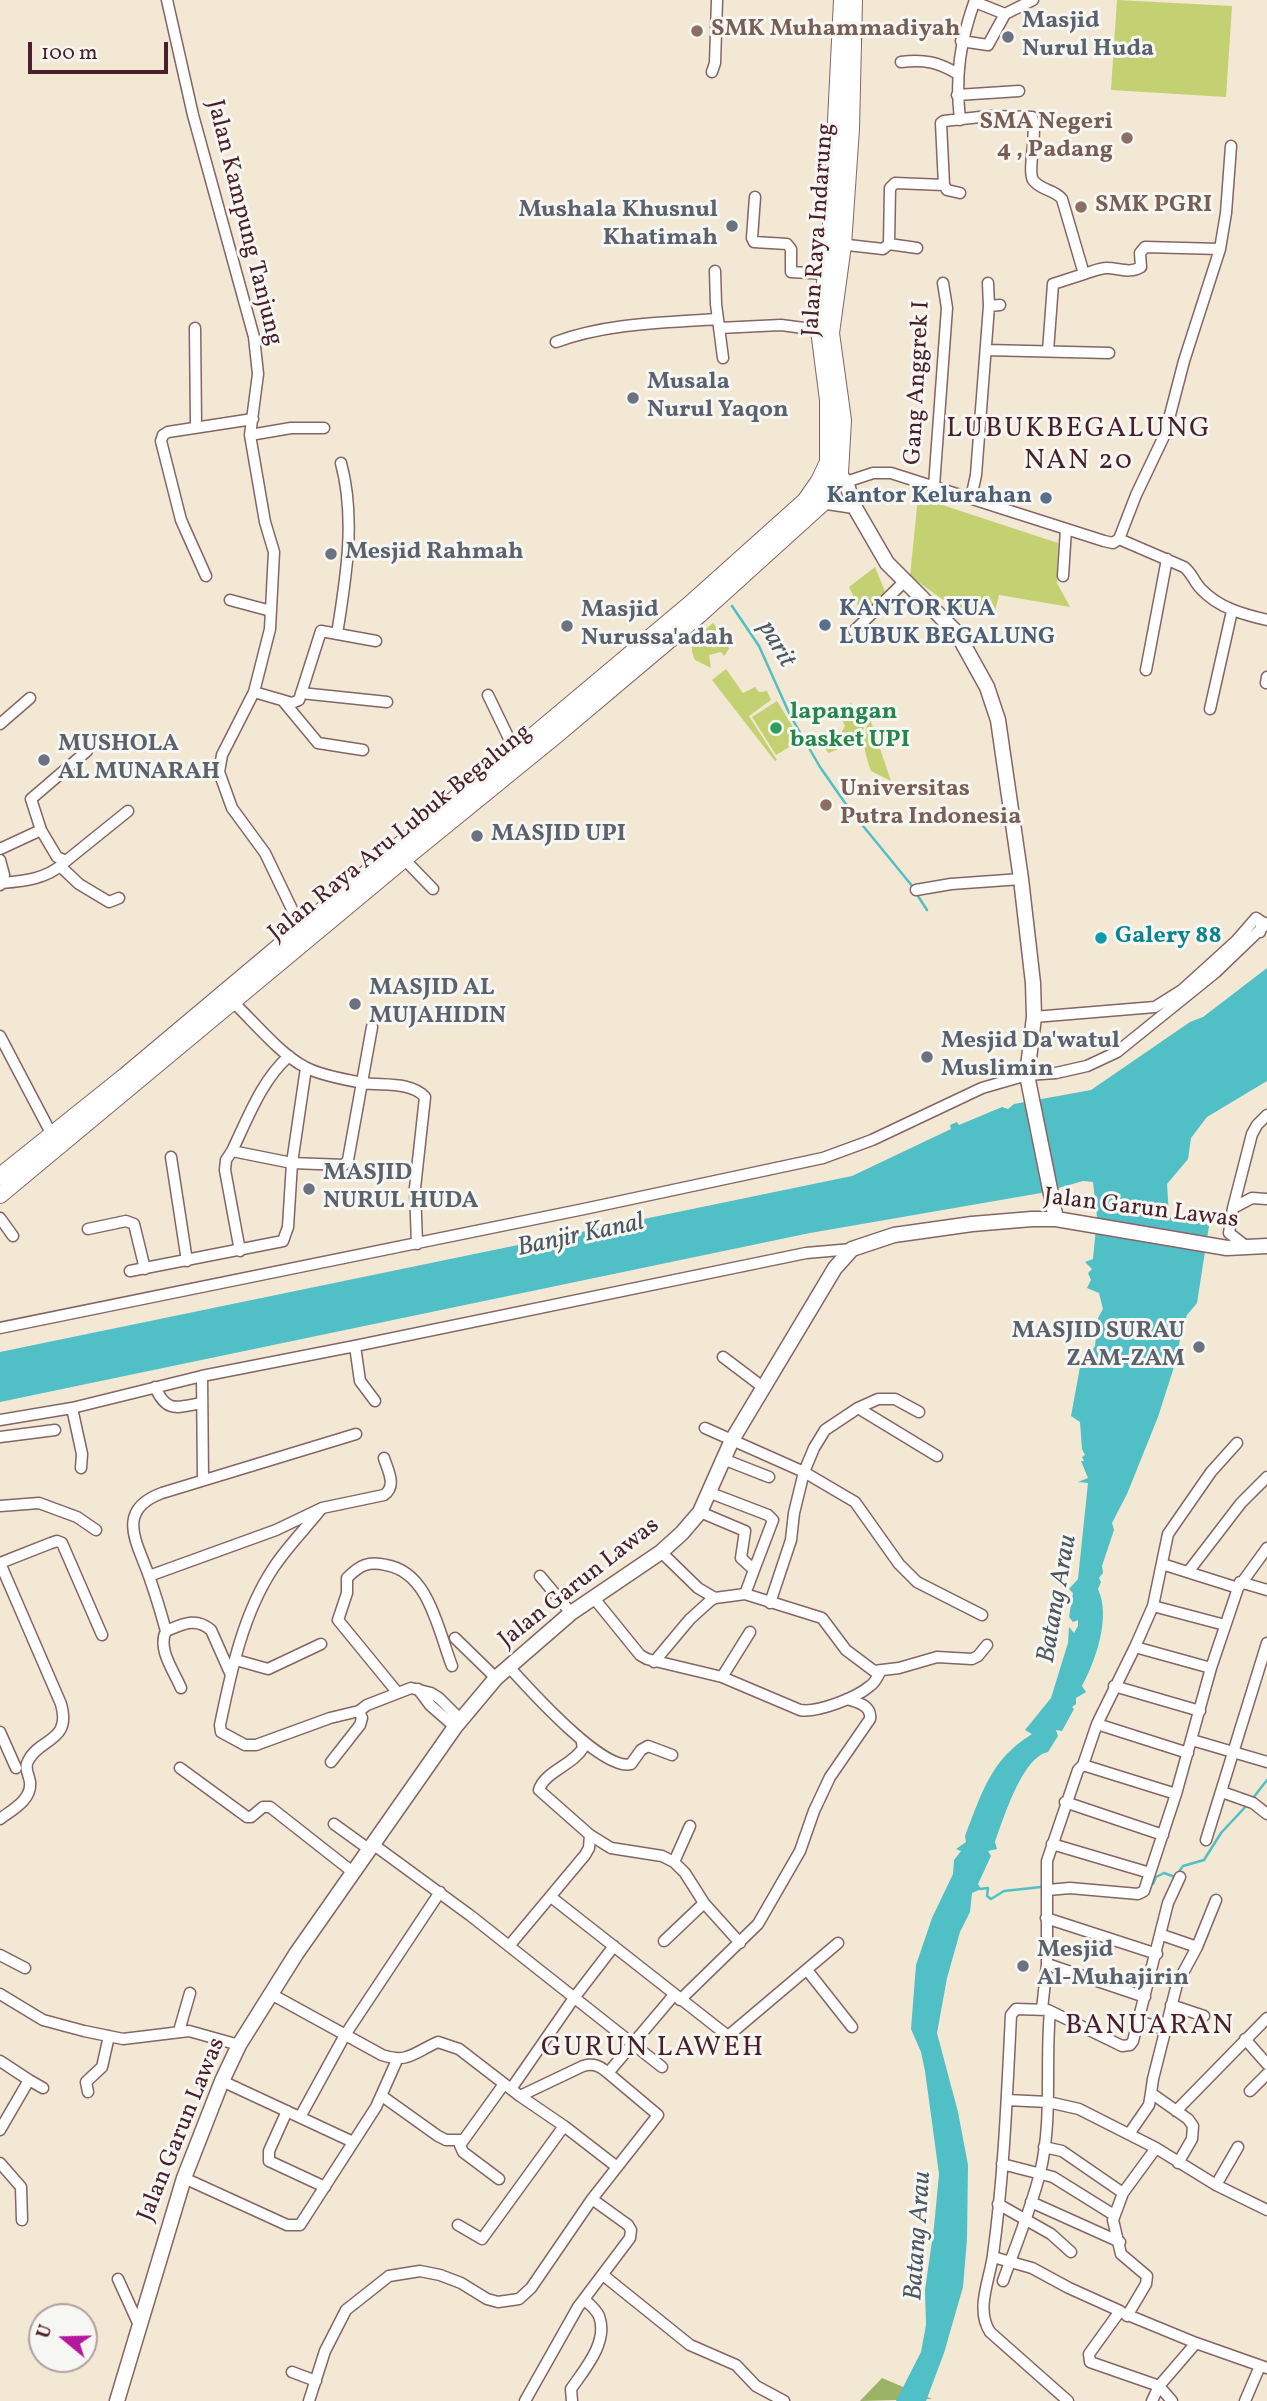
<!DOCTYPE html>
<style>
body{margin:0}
#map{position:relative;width:1267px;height:2401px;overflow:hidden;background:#f2e8d3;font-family:Vollkorn,serif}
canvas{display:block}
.north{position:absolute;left:28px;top:2303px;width:70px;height:70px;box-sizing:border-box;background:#f6f6f2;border:2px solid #b1a0a2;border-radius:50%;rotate:289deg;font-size:19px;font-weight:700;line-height:28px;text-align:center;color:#4a1f2b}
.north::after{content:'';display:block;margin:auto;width:24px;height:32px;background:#b5179e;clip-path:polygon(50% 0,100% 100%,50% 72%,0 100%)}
.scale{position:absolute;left:28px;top:42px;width:140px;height:32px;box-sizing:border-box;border:4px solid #4a1f2b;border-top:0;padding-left:9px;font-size:21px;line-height:24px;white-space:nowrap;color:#4a1f2b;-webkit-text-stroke:5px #f6f6f2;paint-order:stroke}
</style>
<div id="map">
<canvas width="1267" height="2401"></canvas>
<div class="north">U</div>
<div class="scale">100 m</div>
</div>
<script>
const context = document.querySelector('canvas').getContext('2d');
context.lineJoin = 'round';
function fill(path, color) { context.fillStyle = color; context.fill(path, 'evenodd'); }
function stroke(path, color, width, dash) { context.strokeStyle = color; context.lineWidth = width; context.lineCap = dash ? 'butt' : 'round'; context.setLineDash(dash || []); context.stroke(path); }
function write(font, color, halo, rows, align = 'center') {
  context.font = font + ' Vollkorn,serif'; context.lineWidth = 6; context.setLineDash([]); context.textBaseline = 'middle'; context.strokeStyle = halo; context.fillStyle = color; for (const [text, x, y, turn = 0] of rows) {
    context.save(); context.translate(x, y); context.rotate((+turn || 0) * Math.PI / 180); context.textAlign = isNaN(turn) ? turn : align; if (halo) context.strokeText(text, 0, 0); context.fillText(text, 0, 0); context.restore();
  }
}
fill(new Path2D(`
 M 1117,0 L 1232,6 L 1226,97 L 1111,90 Z
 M 918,497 L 1058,543 L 1057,583 L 1070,607 L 999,595 L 995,611 L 953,607 L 910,576 Z
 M 875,567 L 887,596 L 861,612 L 849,587 Z
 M 713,623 L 724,636 L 729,649 L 724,656 L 721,652 L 709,655 L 711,668 L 695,660 C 686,639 698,636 713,623 Z
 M 726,669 L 743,693 L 755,687 L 759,692 L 767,691 L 771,700 L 749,716 L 777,760 L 775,761 L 712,680 Z
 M 777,701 L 801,740 L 776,755 L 752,717 Z
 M 851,703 L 854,710 L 862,706 C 871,739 854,743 828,753 L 824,745 L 839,737 L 845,726 L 838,711 Z
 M 869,716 L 891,781 L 871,771 C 862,745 863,742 869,716 Z`), '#c4d173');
fill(new Path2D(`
 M 882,2378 L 932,2399 L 860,2401 Z`), '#9bb365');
fill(new Path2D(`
 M 1267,968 L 1267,1081 L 1207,1117 L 1191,1138 L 1188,1159 L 1167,1184 L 1169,1216 L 1172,1219 C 1186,1212 1197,1218 1209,1226 L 1197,1303 L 1187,1315 L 1183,1327 L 1173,1370 L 1158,1417 L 1127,1494 L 1112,1523 L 1114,1530 L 1102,1566 L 1103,1573 L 1099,1578 L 1101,1582 L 1098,1589 C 1111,1617 1096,1660 1082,1686 L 1086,1692 L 1076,1698 L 1076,1704 L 1072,1707 L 1074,1709 L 1062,1731 L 1056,1730 L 1058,1736 L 1048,1752 C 1022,1757 1003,1820 995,1842 L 997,1849 L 988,1851 L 991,1856 L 978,1884 L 981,1889 L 972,1893 L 970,1912 L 960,1932 L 947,1978 L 937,2033 L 958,2112 L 968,2165 L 967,2239 L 963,2287 L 944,2353 L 926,2401 L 896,2401 L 921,2352 L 926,2325 L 925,2290 L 934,2227 L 939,2174 L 925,2071 L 921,2052 L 911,2029 L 916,1965 L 932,1918 L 953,1874 L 954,1860 L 961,1851 L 956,1849 L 966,1842 L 965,1836 C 982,1793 990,1760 1032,1734 L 1025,1730 L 1051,1698 L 1068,1643 L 1069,1627 L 1074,1633 L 1078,1626 L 1078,1620 L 1073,1622 L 1069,1617 L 1073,1593 L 1069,1589 L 1078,1579 L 1088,1483 L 1078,1482 L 1088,1478 L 1081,1461 L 1084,1461 L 1082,1457 L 1085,1455 L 1082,1449 L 1080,1422 L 1071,1416 L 1080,1367 L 1095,1346 L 1098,1318 L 1103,1309 L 1099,1293 L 1087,1288 L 1091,1280 L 1088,1273 L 1092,1269 L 1085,1262 L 1093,1259 L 1097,1217 L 1093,1182 L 1083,1181 L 1041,1193 L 810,1233 L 0,1402 L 0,1352 L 852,1176 L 951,1129 L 950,1125 L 957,1122 L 959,1125 L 1002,1107 L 1008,1109 L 1014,1104 L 1091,1090 L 1190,1022 L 1203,1017 Z`), '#51bfc6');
stroke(new Path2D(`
 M 732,606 L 759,646 L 790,715 L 820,767 L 850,810 L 913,887
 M 916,893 L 927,910
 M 1253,1798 L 1267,1780
 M 1153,1884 L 1156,1877 L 1164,1873 L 1175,1877 L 1183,1866 L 1204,1860 L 1221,1833 L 1248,1804
 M 980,1889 L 988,1888 L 987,1896 L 991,1899 L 1004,1891 L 1041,1887`), '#51bfc6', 2.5);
const minor = new Path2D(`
 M 167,0 L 193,115 L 254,337 L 258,374 L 250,435 L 265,522 L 274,552 L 270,629 L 254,692 L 222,755 L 219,772 L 232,808 L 265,853 L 301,928
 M 975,2 L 1005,14
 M 961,41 L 988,45 L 1005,14 L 1033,0
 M 901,62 C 924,59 938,62 958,74
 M 712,72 L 715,63 L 717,0
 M 957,95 L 1019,91
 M 960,120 C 955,75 960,42 975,0
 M 960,193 L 947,190 L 944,185 L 941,123 L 944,121 L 989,116 L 1032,117 C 1038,133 1027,170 1033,180 C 1041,191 1054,189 1062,199 L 1084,274 L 1053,284 L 1048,351
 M 755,197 L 752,238 L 754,242 L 787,244 L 791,249 L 791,272 L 827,274
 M 839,244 L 883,249 L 889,244
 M 917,248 L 889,244 L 890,188 L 895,183 L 944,185
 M 715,271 L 716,304 L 723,358
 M 1084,274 C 1091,272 1099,268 1107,268 C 1119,268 1130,274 1141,267 L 1140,253 L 1145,247 L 1220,249
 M 988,283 L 989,306
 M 195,328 L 196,426
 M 719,328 L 781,325 L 819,330
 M 556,342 C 607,323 663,323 718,319
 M 986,350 L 1109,353
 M 250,435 L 291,428 L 324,428
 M 846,482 L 873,473 L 891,473 L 1104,541 L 1113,543 L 1119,539 L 1184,567 C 1192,573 1194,582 1201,589 C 1219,608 1242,614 1267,620
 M 934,486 L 947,308 L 943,283
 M 971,498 L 976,475 L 989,306 L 1000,305
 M 1119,539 L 1136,495 L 1165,434 L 1184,361 L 1220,249 L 1226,213 L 1231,146
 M 206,576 L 181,520 L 161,441 L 163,435 L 168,432 L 253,419
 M 1063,576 L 1066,529
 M 230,600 L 271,611
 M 854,631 L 905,581
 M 337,634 C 346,578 356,519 341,463
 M 1146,670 L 1167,559
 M 1266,683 L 1267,677
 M 254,692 L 292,703 L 299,700 L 321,631 L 376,641
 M 301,693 L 387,702
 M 488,695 L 515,751
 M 284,702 L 318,743 L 363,750
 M 1210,709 L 1232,611
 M 0,724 L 30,698
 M 41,830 L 57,857 L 66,861 L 128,811
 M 0,849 L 41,830 L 31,799 L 87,751
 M 404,859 L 433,889
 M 0,860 L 4,875 L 0,885
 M 60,866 L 79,884 L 109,902 L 119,898
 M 2,883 C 25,881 46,879 64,863
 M 916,890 L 951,884 L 1021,879
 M 233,1002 C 254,1022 280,1054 305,1067 C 319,1075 347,1080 363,1083 C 382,1086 411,1081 425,1097 L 415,1188 L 417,1244
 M 1034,1017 L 1155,1007 L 1182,990 L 1236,941 L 1256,918 L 1262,922 L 1260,932
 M 0,1036 L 52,1135
 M 289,1056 C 261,1081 248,1118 232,1151 L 292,1163 L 344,1165 L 348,1160 L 372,1027
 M 232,1151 L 226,1160 L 225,1170 L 240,1251
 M 171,1157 L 187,1261
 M 1233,1208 L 1252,1198 L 1267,1199
 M 0,1218 L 13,1236
 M 88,1229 L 126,1221 L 134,1224 L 145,1269
 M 1247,1247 L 1229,1233 L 1233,1208 L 1252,1134 L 1257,1125 L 1267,1115
 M 130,1271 L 283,1241 L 288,1227 L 292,1163 L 306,1068
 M 0,1328 L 584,1209 L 823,1158 L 872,1140 L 982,1088 L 1027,1075 L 1056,1073 L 1087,1066 L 1117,1052 L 1216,972 L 1267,923
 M 355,1346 L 360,1381 L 375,1401
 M 723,1357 L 764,1388
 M 202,1376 L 203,1480
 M 155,1387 C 167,1414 177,1407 202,1403
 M 72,1408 L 82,1454 L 81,1468
 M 858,1408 L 937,1456
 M 0,1420 L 72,1408 L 202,1376 L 355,1346 L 806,1253 L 852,1249
 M 705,1428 L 804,1472 L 855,1502 L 899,1564 L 917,1582 L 982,1615
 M 0,1437 L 55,1430
 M 723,1459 L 769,1477
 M 708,1492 L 768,1515 L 773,1520 L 754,1570
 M 0,1506 L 39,1503 L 77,1517 L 96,1530
 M 322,1508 C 306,1528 288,1546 274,1567 C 243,1613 231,1672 220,1725 L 221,1732 L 245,1745 L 256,1745 L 330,1718 L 359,1711 L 367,1705 L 411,1688 L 431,1693 L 439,1698 L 461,1720
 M 700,1512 L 745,1531 L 741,1558 L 754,1570 L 745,1594
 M 661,1552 L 698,1588 L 715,1598
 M 0,1563 L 51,1543 L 57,1541 L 62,1543 L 102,1635
 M 1162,1564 L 1238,1588
 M 1188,1572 L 1241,1503 L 1267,1477
 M 149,1576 L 276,1530 L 322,1508 L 384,1495 C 397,1486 388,1471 384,1458
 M 540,1576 L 571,1613
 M 1240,1582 L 1267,1590
 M 593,1597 L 640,1655 L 647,1659 L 722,1677 L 800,1710 C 817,1713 856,1698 870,1686 C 875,1683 877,1678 880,1672
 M 770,1603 L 791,1540 L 794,1513 L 804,1472 L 814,1448 L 825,1430 L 858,1408 L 878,1399 L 895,1399 L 919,1412
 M 1153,1606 L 1225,1625
 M 166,1631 C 183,1624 196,1617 211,1630 L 231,1675
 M 455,1638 L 496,1678
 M 1135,1647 L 1211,1668
 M 236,1660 L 268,1669 L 321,1644
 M 654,1662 L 690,1619 L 710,1601 L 715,1598 L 745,1594 L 822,1618 L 846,1650 L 874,1671 L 899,1668 L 937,1657 L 972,1659 L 978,1656 L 987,1645
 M 509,1667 C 528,1688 603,1772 631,1764 L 641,1750 L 648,1746 L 672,1755
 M 722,1677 L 750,1632
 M 1114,1686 L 1200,1711
 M 181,1688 C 174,1671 157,1649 166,1631 C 161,1613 156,1596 150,1579 C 139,1545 113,1511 162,1493 L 356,1434
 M 418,1689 L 430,1705 L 455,1727
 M 397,1692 L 338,1620 L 347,1593 L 347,1578 C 360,1565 368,1561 386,1565 C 429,1572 438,1630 452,1666
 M 1097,1724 L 1188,1753
 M 0,1732 L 16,1768
 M 1192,1740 L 1267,1762
 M 582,1743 L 583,1748 C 573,1765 544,1772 539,1790 L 590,1835 L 611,1848 L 662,1856 L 674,1862 L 685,1873 L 704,1903 L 740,1943
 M 331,1762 L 360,1725 L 362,1718 L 359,1711
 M 1083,1765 L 1176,1794
 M 180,1768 L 247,1817 L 251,1817 L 263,1807 L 270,1807 L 354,1873
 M 1222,1792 L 1253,1803 L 1267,1814
 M 1065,1802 L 1163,1835
 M 0,1819 C 12,1810 32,1800 30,1782 C 29,1775 24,1768 28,1761 C 39,1738 72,1742 61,1704 L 0,1563
 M 334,1824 L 370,1850
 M 1206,1840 L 1267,1643
 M 1052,1844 L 1150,1873
 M 374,1845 L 471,1916 L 662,2067
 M 674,1862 L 690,1826
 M 1048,1890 L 1070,1888 L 1138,1894 L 1144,1891 L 1176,1794 L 1211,1668 L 1238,1588 L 1267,1548
 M 551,1897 L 728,2036 L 838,1943
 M 1046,1918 L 1157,1954
 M 1162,1935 L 1197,1947
 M 664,1941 L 704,1903
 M 509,1946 L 585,1855 L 589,1848 L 590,1835
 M 0,1955 L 25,1968
 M 1047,1964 L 1145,1997
 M 807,1970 L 852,2027
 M 0,1994 L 43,2020 L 84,2031 L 123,2039 L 189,2031 L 239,2045
 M 271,1994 L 382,2055 C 407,2064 415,2052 438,2042 L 459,2049 L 520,2096 L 564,2126 L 482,2239 L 458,2225
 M 680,2000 L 758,1924 L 800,1851 L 814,1811 L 830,1777 L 870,1719 C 872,1706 858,1702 847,1699
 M 1171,2005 L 1204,2016
 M 1042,2009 L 1047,1964 L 1047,1861 L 1078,1770 L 1083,1765 L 1097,1724 L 1135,1647 L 1153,1606 L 1168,1534 L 1211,1472 L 1237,1443
 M 1139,2021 L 1166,2030
 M 179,2031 L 190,1993
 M 1245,2039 L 1267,2064
 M 0,2061 L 29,2080
 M 608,2073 L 674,1995
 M 222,2081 L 353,2142
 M 511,2089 L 574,1998 L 614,1946
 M 1250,2091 L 1267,2074
 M 88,2092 L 86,2082 L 102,2067 L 109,2036
 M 382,2096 L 438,2136 L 446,2140 L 462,2140
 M 1007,2100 L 1048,2102 L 1079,2109 L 1156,2148 L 1216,2185 L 1267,2210
 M 287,2111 L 269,2151 L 269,2161 L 325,2187
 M 1176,2111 L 1267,2018
 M 300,2117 L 345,2035 L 440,1892
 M 564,2126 L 617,2167
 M 0,2130 L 29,2080 L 43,2088
 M 1129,2134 L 1149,2105 L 1151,2093
 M 1044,2147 L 1062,2151 L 1123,2193
 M 0,2163 L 21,2187 L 22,2220
 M 1178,2163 L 1192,2139 L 1193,2126 L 1188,2119 L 1151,2093 L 1153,2079 L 1177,1984 L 1197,1947 L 1216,1900
 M 1002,2164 L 1053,2177 L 1114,2215
 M 184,2178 L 287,2225 L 300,2225 L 376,2107 L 397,2060
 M 499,2179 L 463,2152 L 460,2145 L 504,2084
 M 1216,2185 L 1238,2147
 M 1031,2202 L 1120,2242
 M 998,2204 L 1051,2234 L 1071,2252
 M 993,2257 L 1032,2268 L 1069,2288 L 1120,2311 L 1089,2354 L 1090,2362 L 1159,2386 L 1196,2343
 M 603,2275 L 690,2345 L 736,2365 L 756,2386 L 784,2401
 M 118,2279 L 138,2323
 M 1003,2281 C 1016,2245 1031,2209 1040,2173 C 1053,2120 1045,2064 1050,2011
 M 1123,2313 L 1196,2343 L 1267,2368
 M 1127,2316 L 1146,2284 L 1147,2276 L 1121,2254 L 1113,2220 L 1123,2193 L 1156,2148
 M 292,2372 L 316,2381
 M 309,2401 L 325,2351 L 346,2310 L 389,2276 L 420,2271 L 440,2275 L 461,2283 L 487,2299 L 498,2302 L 519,2299 L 531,2288 L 592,2199 L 658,2115 L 608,2073 C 600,2066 594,2063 583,2066 L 520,2096
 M 525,2401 L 578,2307 L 630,2238 L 631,2230 L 628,2225 L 592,2199
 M 572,2401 L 571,2389 C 584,2370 609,2342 599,2316 C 596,2309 589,2304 584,2299
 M 1068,2401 L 990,2332 C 975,2309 990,2279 993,2255 C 1004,2175 1007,2095 1011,2015 L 1016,2009 L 1048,2010 L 1122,2046 L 1130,2045 L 1133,2041 L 1168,1903 L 1180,1877
 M 1152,2401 L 1159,2386 L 1172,2401
 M 1245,2401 L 1260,2366`);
const secondary = new Path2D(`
 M 834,468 L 846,482 L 854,506 L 887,563 L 957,633 L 987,687 L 998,720 L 1021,879 L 1033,983 L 1034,1017 L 1027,1075 L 1056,1219
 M 814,500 L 854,506
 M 117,2401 L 184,2178 L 222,2081 L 239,2045 L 296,1954 L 455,1727 L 496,1678 L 571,1613 L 661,1552 L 682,1533 L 700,1512 L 732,1440 L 835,1268 L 852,1249 L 894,1235 L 972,1224 L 1032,1219 L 1056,1219 L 1227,1248 L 1267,1246`);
const primary = new Path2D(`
 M 0,1176 L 125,1076 L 457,797 L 515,751 L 689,605 L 805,501 L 819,481 L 828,462 L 828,400 L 819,330 L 830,243 L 842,0
 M 0,1195 L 404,859 L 554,737 L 699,615 L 825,501 L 840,473 L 843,420 L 831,333 L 843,245 L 851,129 L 854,0`);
stroke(minor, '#856566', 13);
stroke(secondary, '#856566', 17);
stroke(primary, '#856566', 18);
stroke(minor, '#fff', 10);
stroke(secondary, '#fff', 14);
stroke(primary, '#fff', 16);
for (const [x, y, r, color] of [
 [697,31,7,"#8d6e63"],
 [1008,37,7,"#6b7280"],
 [1127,138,7,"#8d6e63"],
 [1081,207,7,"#8d6e63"],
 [732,226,7,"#6b7280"],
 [633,398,7,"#6b7280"],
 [1046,498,7,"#5c6f8a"],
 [331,554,7,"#6b7280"],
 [825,625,7,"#5c6f8a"],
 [567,626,7,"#6b7280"],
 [776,728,7,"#2e9e5b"],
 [44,760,7,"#6b7280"],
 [826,805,7,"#8d6e63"],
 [477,836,7,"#6b7280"],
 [1101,938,7,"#0f9aa8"],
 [355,1004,7,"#6b7280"],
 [927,1057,7,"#6b7280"],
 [309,1189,7,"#6b7280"],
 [1199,1347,7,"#6b7280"],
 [1023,1966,7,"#6b7280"]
]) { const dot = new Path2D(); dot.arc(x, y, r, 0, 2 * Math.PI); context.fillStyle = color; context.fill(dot); stroke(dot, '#f6f6f2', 2.5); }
write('bold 24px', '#5b616d', '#f6f6f2', [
 ["Masjid",1022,23],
 ["Nurul Huda",1022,51],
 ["Mushala Khusnul",718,212,"right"],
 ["Khatimah",718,240,"right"],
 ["Musala",647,384],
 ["Nurul Yaqon",647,412],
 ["Mesjid Rahmah",345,554],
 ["Masjid",581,612],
 ["Nurussa'adah",581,640],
 ["MUSHOLA",58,746],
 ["AL MUNARAH",58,774],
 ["MASJID UPI",491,836],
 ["MASJID AL",369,990],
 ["MUJAHIDIN",369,1018],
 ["Mesjid Da'watul",941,1043],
 ["Muslimin",941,1071],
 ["MASJID",323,1175],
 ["NURUL HUDA",323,1203],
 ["MASJID SURAU",1185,1333,"right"],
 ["ZAM-ZAM",1185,1361,"right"],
 ["Mesjid",1037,1952],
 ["Al-Muhajirin",1037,1980]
], 'left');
write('bold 24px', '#785e54', '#f6f6f2', [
 ["SMK Muhammadiyah",711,31],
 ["SMA Negeri",1113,124,"right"],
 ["4 , Padang",1113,152,"right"],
 ["SMK PGRI",1095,207],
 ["Universitas",840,791],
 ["Putra Indonesia",840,819]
], 'left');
write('24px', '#4a1f2b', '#f6f6f2', [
 ["Jalan Kampung Tanjung",243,223,76],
 ["Jalan Raya Indarung",820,230,-86],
 ["Gang Anggrek I",919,383,-87],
 ["Jalan Raya Aru Lubuk Begalung",401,834,-39],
 ["Jalan Garun Lawas",1141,1210,7],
 ["Jalan Garun Lawas",580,1584,-38],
 ["Jalan Garun Lawas",183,2130,-68]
]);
write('bold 24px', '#4e5e75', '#f6f6f2', [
 ["Kantor Kelurahan",1032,498],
 ["KANTOR KUA",839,611,"left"],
 ["LUBUK BEGALUNG",839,639,"left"]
], 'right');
write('bold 24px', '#27864d', '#f6f6f2', [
 ["lapangan",790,714],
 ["basket UPI",790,742]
], 'left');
write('bold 24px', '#0d838f', '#f6f6f2', [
 ["Galery 88",1115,938]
], 'left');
write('italic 26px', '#4c5761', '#f6f6f2', [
 ["parit",775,645,60],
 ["Banjir Kanal",581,1237,-12],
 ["Batang Arau",1059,1599,-80],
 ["Batang Arau",920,2236,-86]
]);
context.letterSpacing = '2px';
write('28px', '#4a1f2b', '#f6f6f2', [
 ["LUBUKBEGALUNG",1079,431],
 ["NAN 20",1079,463],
 ["BANUARAN",1150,2028],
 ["GURUN LAWEH",653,2050]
]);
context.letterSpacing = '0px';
</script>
